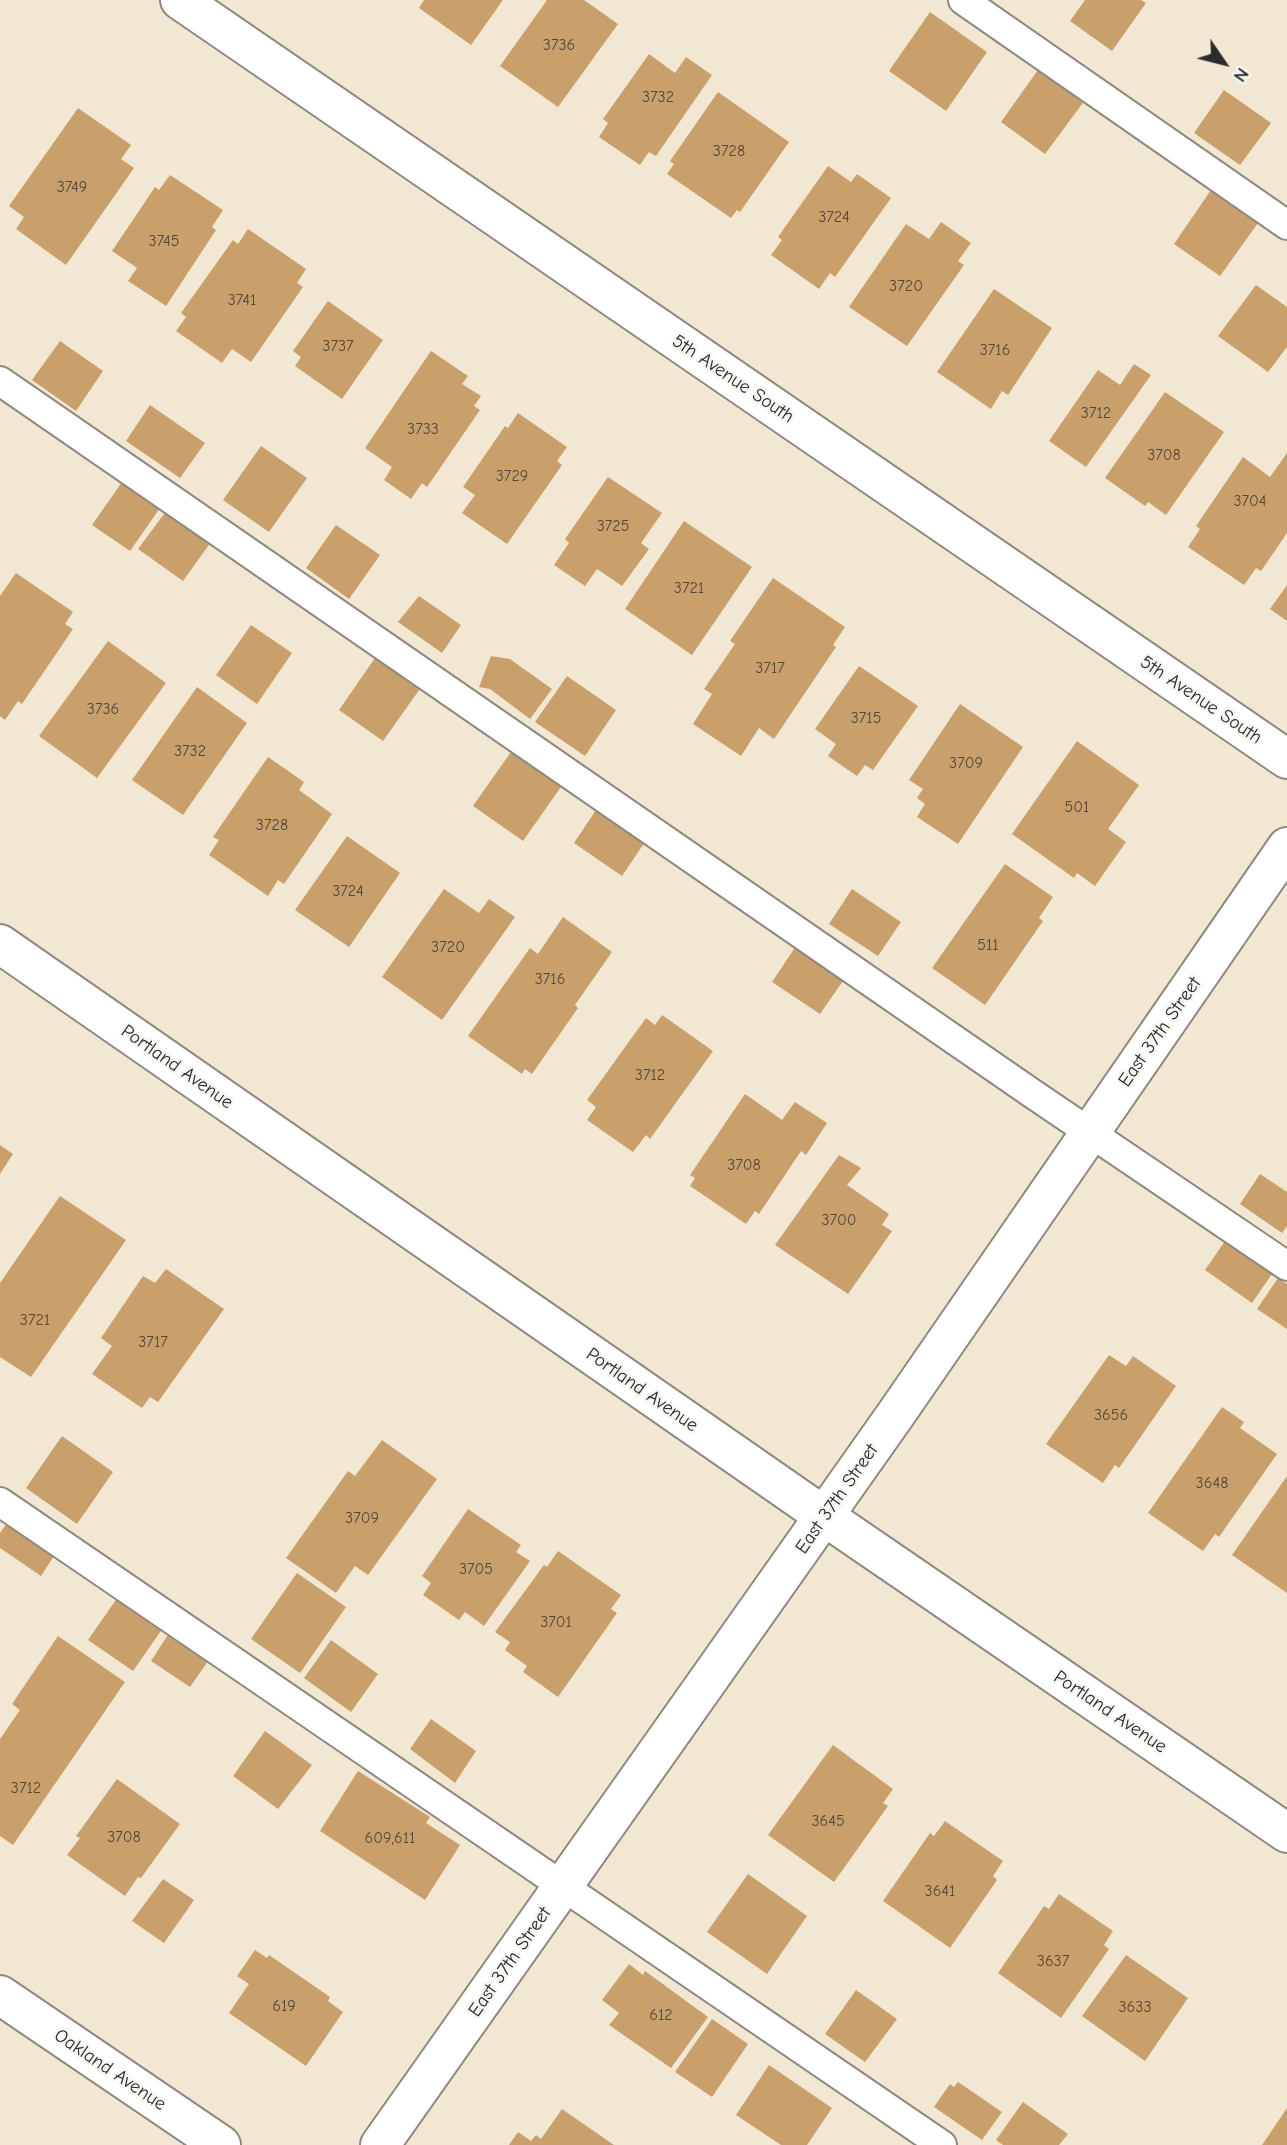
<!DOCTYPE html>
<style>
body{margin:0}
#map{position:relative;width:1287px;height:2145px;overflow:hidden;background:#f2e7d2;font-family:"Comic Neue",sans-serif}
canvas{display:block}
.north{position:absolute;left:1189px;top:28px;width:70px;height:70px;-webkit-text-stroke:5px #f6f6f2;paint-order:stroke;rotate:125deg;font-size:19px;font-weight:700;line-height:28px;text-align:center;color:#2b2b2b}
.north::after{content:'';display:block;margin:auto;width:24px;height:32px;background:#2b2b2b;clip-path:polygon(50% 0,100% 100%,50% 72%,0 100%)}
</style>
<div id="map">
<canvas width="1287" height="2145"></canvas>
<div class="north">N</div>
</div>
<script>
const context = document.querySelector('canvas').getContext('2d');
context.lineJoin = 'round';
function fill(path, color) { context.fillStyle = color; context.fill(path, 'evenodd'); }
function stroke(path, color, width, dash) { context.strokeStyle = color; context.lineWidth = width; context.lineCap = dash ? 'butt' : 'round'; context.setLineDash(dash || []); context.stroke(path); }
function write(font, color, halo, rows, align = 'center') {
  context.font = font + ' "Comic Neue",sans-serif'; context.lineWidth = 5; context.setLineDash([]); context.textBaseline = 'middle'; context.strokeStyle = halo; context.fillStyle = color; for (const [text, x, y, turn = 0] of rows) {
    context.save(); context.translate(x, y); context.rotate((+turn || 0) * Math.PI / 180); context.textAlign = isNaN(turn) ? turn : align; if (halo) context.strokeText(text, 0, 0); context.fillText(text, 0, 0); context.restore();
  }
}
fill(new Path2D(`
 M 424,0 L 503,0 L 471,45 L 419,8 Z
 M 547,0 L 584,0 L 618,24 L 558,107 L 500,66 Z
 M 1085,0 L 1141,0 L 1146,3 L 1112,51 L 1070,21 Z
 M 930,12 L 987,52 L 946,111 L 889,71 Z
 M 649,54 L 675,73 L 686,57 L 712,75 L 656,156 L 649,152 L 640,165 L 599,137 L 608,123 L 603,119 Z
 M 1040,67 L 1085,100 L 1045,154 L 1001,122 Z
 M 1224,90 L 1271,123 L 1240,165 L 1194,133 Z
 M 718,92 L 789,142 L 740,212 L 737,210 L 731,218 L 667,174 L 674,164 L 670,161 Z
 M 78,108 L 131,145 L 121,159 L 134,168 L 66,265 L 16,229 L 24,217 L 9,206 Z
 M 828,166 L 851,182 L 857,174 L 891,198 L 835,277 L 830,273 L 819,289 L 771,255 L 782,240 L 778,237 Z
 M 170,175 L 223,210 L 212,227 L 216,230 L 166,306 L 128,281 L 137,268 L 112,251 L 155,187 L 159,190 Z
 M 1211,190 L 1258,223 L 1220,276 L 1174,244 Z
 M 941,222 L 971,243 L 958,261 L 964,265 L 907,346 L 849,307 L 906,224 L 929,239 Z
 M 248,229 L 306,269 L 297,283 L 303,287 L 251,362 L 232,349 L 222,363 L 176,331 L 186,317 L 181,313 L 233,240 L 238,244 Z
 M 1256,285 L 1287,307 L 1287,347 L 1268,372 L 1218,336 Z
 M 994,289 L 1052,328 L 1008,395 L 1002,391 L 991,409 L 937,372 Z
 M 328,301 L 383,340 L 342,399 L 295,366 L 301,357 L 293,351 Z
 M 60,341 L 103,371 L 76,411 L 32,380 Z
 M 431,351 L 468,376 L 462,384 L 481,396 L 474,406 L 480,410 L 427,487 L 422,483 L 411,499 L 384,480 L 392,467 L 365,448 Z
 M 1134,364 L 1151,375 L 1086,467 L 1049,441 L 1098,370 L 1120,385 Z
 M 1165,392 L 1224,432 L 1166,515 L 1148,502 L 1145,506 L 1105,478 Z
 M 150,405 L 205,443 L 180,478 L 126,441 Z
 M 518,413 L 567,447 L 557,461 L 562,465 L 507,544 L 462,513 L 475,495 L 463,487 L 505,426 L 508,428 Z
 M 261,446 L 307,478 L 269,532 L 223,500 Z
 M 1287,453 L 1287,533 L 1261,571 L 1256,568 L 1244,585 L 1188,547 L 1200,529 L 1196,526 L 1243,457 L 1270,477 Z
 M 608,477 L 662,513 L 641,543 L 649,549 L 622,586 L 597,569 L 585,586 L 554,565 L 569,543 L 565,539 Z
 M 122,482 L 160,508 L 130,551 L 92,525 Z
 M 167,510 L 211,542 L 183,581 L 138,549 Z
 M 684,521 L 752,567 L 692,655 L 625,609 Z
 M 336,525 L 380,555 L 349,599 L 306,568 Z
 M 16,573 L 73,612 L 65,624 L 73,629 L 22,704 L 18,701 L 5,720 L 0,716 L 0,596 Z
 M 773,578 L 845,627 L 833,645 L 836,647 L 774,739 L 759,728 L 741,756 L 693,724 L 712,694 L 704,689 L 735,644 L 730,641 Z
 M 1287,585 L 1287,621 L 1270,609 Z
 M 419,596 L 461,625 L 442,653 L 398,622 Z
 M 251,625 L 292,653 L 257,704 L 216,675 Z
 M 108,641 L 166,683 L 97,778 L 39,736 Z
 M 377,655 L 422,686 L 383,741 L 339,710 Z
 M 491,656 L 510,659 L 552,689 L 530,719 L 490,689 L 479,687 Z
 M 859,666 L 918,706 L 873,770 L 865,765 L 857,776 L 828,756 L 836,744 L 815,729 Z
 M 567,676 L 616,710 L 585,756 L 535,722 Z
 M 197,687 L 247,723 L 183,815 L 132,780 Z
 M 960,704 L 1023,747 L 958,844 L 917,817 L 925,804 L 917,798 L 923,789 L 909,780 Z
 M 1077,741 L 1139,785 L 1108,829 L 1126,842 L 1095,886 L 1077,873 L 1074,878 L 1012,834 Z
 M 513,749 L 563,784 L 523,841 L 473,806 Z
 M 268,757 L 304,782 L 299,790 L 332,814 L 284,884 L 278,880 L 268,896 L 209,855 L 219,840 L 213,837 Z
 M 598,807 L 647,839 L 622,876 L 574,843 Z
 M 347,836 L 400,873 L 349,947 L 295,910 Z
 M 1005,864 L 1053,897 L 1039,918 L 1043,921 L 985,1005 L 932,968 Z
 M 444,889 L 479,913 L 489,899 L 515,917 L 442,1020 L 382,977 Z
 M 852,889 L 901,922 L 878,956 L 829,924 Z
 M 563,917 L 612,952 L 575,1005 L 578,1008 L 532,1074 L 525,1069 L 522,1074 L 468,1036 L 530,948 L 538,954 Z
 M 796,946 L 845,978 L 820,1014 L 772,982 Z
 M 662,1015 L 713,1051 L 650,1139 L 646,1135 L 633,1152 L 587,1120 L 596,1107 L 587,1100 L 646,1018 L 655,1025 Z
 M 745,1094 L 782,1120 L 795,1102 L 827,1123 L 806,1155 L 801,1151 L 759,1214 L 755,1211 L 746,1224 L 690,1186 L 695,1178 L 690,1175 Z
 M 0,1145 L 13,1154 L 0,1174 Z
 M 839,1155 L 861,1168 L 847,1185 L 889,1214 L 882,1225 L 892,1231 L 848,1294 L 775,1245 Z
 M 1260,1174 L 1287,1192 L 1287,1226 L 1282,1233 L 1240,1204 Z
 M 60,1196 L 126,1240 L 31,1377 L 0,1357 L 0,1283 Z
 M 1227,1238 L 1274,1271 L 1252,1303 L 1205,1270 Z
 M 166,1269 L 224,1309 L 158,1402 L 150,1397 L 142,1408 L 92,1374 L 112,1346 L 101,1338 L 143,1276 L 155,1283 Z
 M 1278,1278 L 1287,1284 L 1287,1329 L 1257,1309 Z
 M 1109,1355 L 1126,1366 L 1133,1356 L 1176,1386 L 1119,1468 L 1115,1465 L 1103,1483 L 1046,1444 Z
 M 1222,1407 L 1244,1422 L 1240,1428 L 1277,1454 L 1219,1537 L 1215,1534 L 1203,1551 L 1148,1513 Z
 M 62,1436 L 113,1472 L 77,1524 L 26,1488 Z
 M 382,1440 L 437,1479 L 368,1575 L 355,1566 L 336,1593 L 286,1558 L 348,1471 L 355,1476 Z
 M 1287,1476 L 1287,1593 L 1232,1555 Z
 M 468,1509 L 521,1545 L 516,1552 L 530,1561 L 484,1626 L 465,1612 L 459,1620 L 423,1595 L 431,1583 L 422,1576 Z
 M 12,1516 L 59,1548 L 41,1576 L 0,1548 L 0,1533 Z
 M 558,1551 L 621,1595 L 611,1609 L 617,1613 L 558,1697 L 523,1672 L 527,1666 L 505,1650 L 510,1642 L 495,1632 L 544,1565 L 547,1567 Z
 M 297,1573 L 346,1607 L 300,1673 L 251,1639 Z
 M 120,1594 L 165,1625 L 133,1671 L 88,1640 Z
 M 171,1630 L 211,1657 L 190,1687 L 151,1661 Z
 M 58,1636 L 125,1682 L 13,1845 L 0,1836 L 0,1739 L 20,1710 L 12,1704 Z
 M 331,1640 L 378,1674 L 351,1712 L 304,1678 Z
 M 431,1719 L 476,1751 L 455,1783 L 410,1749 Z
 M 265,1731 L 312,1765 L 278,1809 L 233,1776 Z
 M 833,1745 L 893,1789 L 883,1803 L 888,1806 L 834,1882 L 768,1835 Z
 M 358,1771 L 430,1817 L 426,1823 L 460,1845 L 425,1900 L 320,1831 Z
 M 117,1779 L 180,1824 L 141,1878 L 138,1877 L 125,1896 L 67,1855 L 80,1838 L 76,1836 Z
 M 945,1821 L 1003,1861 L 993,1876 L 997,1880 L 950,1948 L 883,1901 L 930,1833 L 934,1836 Z
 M 748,1874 L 807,1916 L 767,1974 L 707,1932 Z
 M 163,1879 L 194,1900 L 164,1943 L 132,1921 Z
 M 1059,1894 L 1113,1931 L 1104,1945 L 1109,1949 L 1061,2018 L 998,1973 L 1044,1906 L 1049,1909 Z
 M 255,1950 L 267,1958 L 269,1955 L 330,1997 L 328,2001 L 343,2012 L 306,2066 L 229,2013 L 249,1984 L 237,1976 Z
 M 1126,1955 L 1188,1998 L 1145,2061 L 1082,2016 Z
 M 629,1964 L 643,1975 L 645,1971 L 708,2017 L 671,2068 L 609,2025 L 619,2013 L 602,2000 Z
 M 856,1990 L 897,2019 L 865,2062 L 825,2034 Z
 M 712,2019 L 748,2044 L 712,2097 L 675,2072 Z
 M 769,2065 L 832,2108 L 807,2145 L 781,2145 L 736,2115 Z
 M 958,2082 L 1002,2112 L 982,2140 L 934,2107 L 950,2084 L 954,2087 Z
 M 1023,2102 L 1068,2134 L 1059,2145 L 1003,2145 L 996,2140 Z
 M 1287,2108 L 1287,2145 L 1262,2145 Z
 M 562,2109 L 614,2145 L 509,2145 L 518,2132 L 531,2141 L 536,2135 L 541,2139 Z`), '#c9a06b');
const lane = new Path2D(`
 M 963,0 L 1287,225
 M 0,381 L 1033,1094 L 1287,1266
 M 0,1502 L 942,2145`);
const street = new Path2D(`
 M 180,0 L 1287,759
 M 0,1995 L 221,2145
 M 380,2145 L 896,1414 L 1287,847`);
const secondary = new Path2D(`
 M 0,944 L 824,1516 L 1287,1833`);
stroke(lane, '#8e897e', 32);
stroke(street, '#8e897e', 42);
stroke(secondary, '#8e897e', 42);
stroke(lane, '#fff', 28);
stroke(street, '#fff', 38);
stroke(secondary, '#fff', 38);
write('16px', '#52483b', null, [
 ["3736",559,45],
 ["3732",658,97],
 ["3728",729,151],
 ["3749",72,187],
 ["3724",834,217],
 ["3745",164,241],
 ["3720",906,286],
 ["3741",242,300],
 ["3737",338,346],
 ["3716",995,350],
 ["3712",1096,413],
 ["3733",423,429],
 ["3708",1164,455],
 ["3729",512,476],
 ["3704",1250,501],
 ["3725",613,526],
 ["3721",689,588],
 ["3717",770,668],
 ["3736",103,709],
 ["3715",866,718],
 ["3732",190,751],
 ["3709",966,763],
 ["501",1077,807],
 ["3728",272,825],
 ["3724",348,891],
 ["511",988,945],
 ["3720",448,947],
 ["3716",550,979],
 ["3712",650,1075],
 ["3708",744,1165],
 ["3700",839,1220],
 ["3721",35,1320],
 ["3717",153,1342],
 ["3656",1111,1415],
 ["3648",1212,1483],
 ["3709",362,1518],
 ["3705",476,1569],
 ["3701",556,1622],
 ["3712",26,1788],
 ["3645",828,1821],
 ["3708",124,1837],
 ["609,611",390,1838],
 ["3641",940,1891],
 ["3637",1053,1961],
 ["619",284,2006],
 ["3633",1135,2007],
 ["612",661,2015]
]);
write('19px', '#2b2b2b', '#f6f6f2', [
 ["5th Avenue South",733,379,34],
 ["5th Avenue South",1201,700,34],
 ["East 37th Street",1160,1032,-55],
 ["Portland Avenue",177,1067,35],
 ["Portland Avenue",642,1390,35],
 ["East 37th Street",837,1499,-55],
 ["Portland Avenue",1110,1712,34],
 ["East 37th Street",510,1962,-55],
 ["Oakland Avenue",110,2070,34]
]);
</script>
